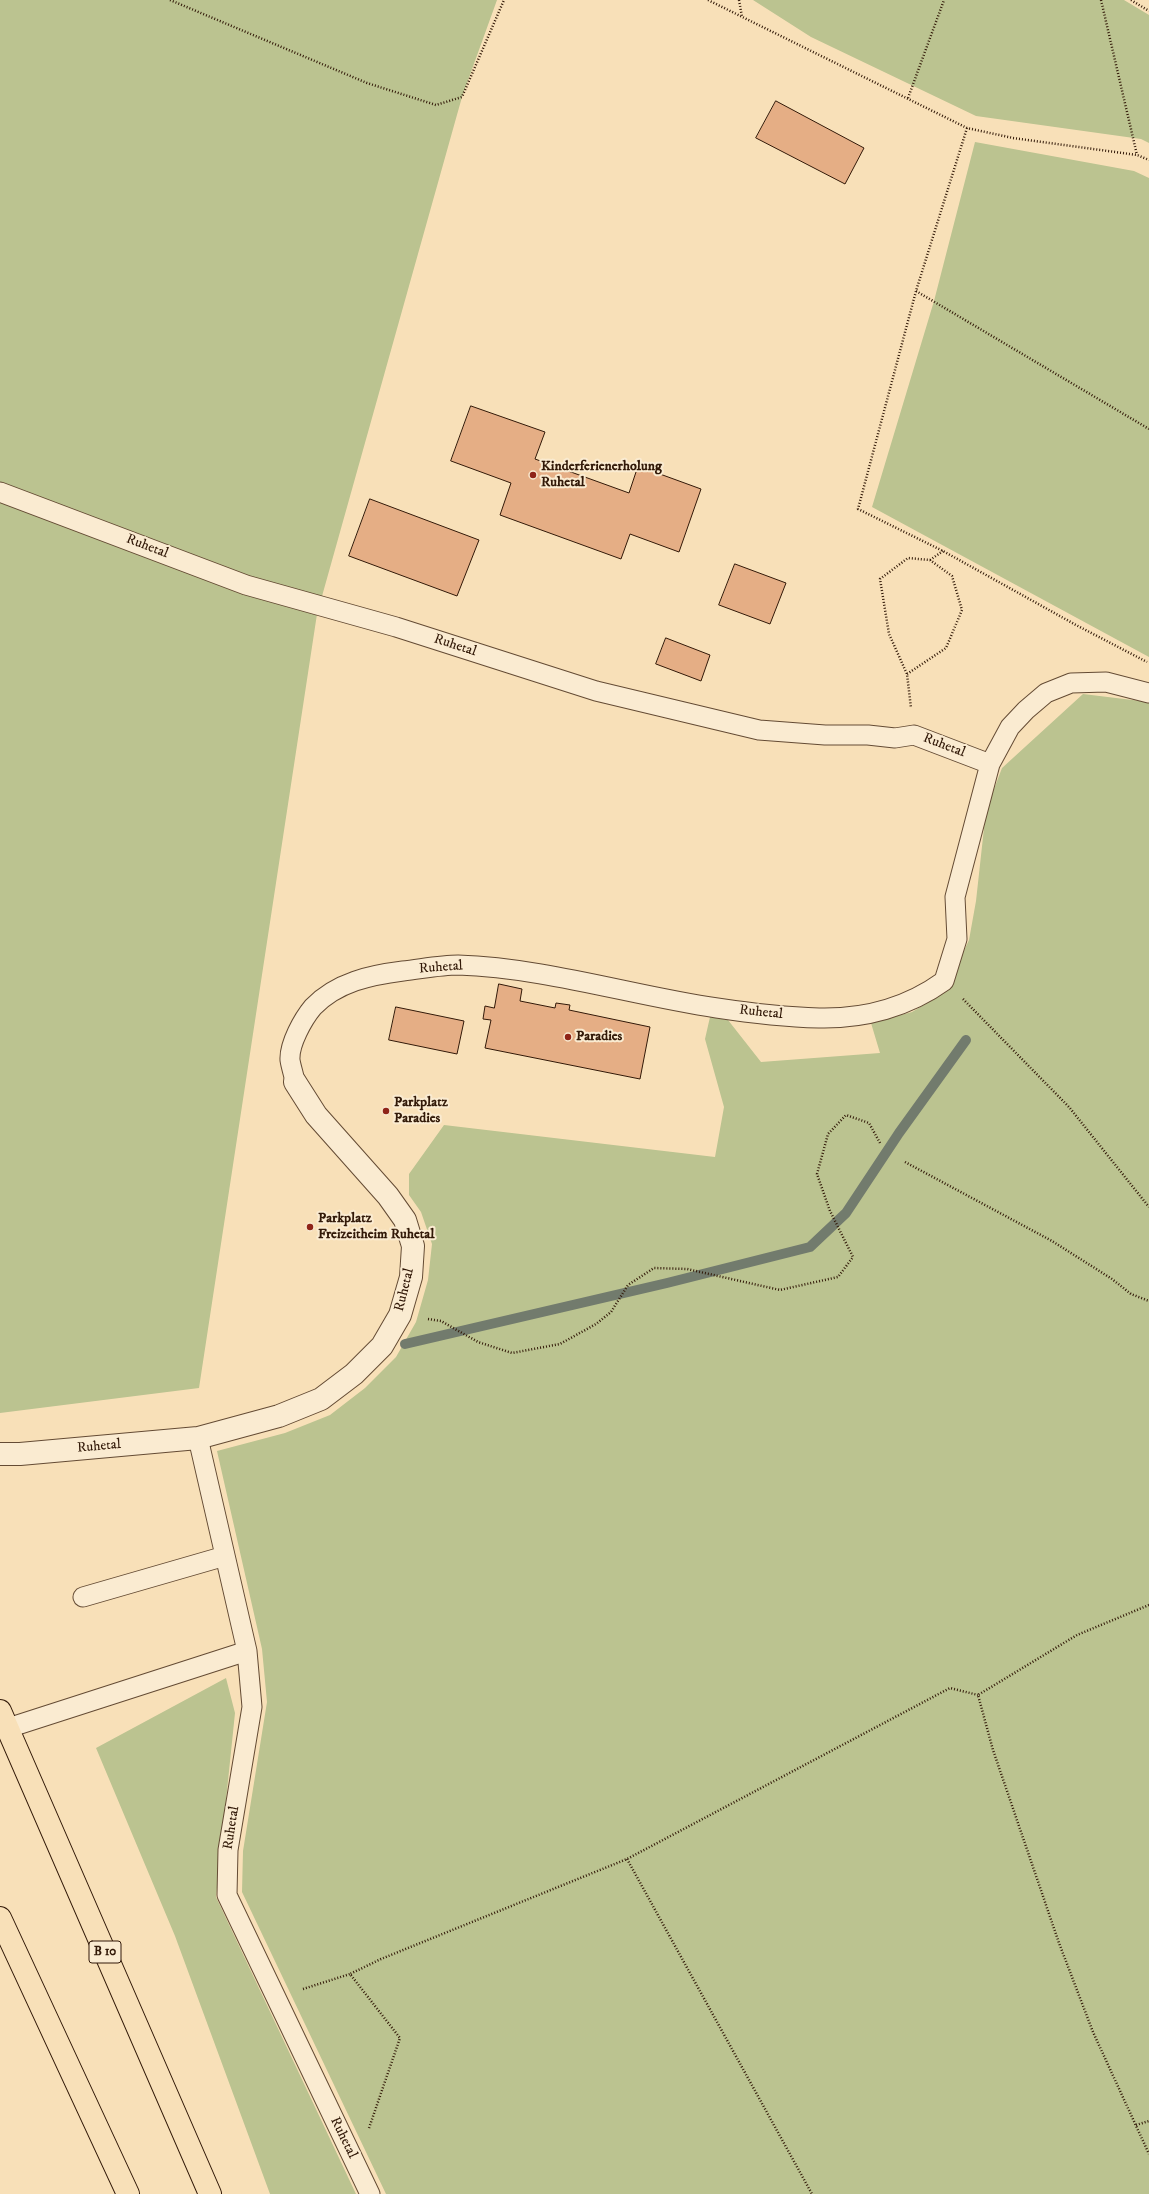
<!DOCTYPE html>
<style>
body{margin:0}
canvas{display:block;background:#f8e0b8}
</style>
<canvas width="1149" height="2194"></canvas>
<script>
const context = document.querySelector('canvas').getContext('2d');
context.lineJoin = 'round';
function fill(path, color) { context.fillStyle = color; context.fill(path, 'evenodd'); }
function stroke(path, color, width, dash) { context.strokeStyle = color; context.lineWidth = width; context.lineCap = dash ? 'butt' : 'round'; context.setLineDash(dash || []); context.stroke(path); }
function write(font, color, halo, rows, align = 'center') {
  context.font = font + ' "IM FELL DW Pica",serif'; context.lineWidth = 4; context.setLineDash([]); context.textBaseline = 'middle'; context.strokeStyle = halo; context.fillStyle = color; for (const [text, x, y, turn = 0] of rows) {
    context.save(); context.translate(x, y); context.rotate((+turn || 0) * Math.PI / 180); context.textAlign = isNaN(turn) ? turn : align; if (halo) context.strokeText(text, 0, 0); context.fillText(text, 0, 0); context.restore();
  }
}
fill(new Path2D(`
 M 0,0 L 497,0 L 462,97 L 317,614 L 199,1388 L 0,1413 Z
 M 753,0 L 1124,0 L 1149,15 L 1149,143 L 1141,139 L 976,116 L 811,37 Z
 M 975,142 L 1134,171 L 1149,178 L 1149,657 L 872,507 L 934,301 Z
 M 1083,694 L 1149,702 L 1149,2194 L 386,2194 L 242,1892 L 243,1851 L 267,1702 L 262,1649 L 217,1451 L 285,1433 L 330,1415 L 365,1388 L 396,1357 L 416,1322 L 428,1280 L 432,1244 L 421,1212 L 409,1195 L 409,1174 L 444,1125 L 715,1157 L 724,1107 L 705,1039 L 710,1017 L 728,1020 L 761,1062 L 880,1053 L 871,1023 L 912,1012 L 944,993 L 969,940 L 976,901 L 986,810 L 1002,768 Z
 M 226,1678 L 235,1713 L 216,1897 L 356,2194 L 270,2194 L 175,1936 L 96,1748 Z`), '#bbc390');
stroke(new Path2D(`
 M 405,1344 L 667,1283 L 810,1247 L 846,1213 L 899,1133 L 966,1040`), '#727b6d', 10);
const building = new Path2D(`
 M 776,101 L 864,148 L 845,184 L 756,138 Z
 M 471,406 L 545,432 L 535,459 L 629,493 L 638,466 L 701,489 L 679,552 L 630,534 L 621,559 L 500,515 L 511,483 L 451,461 Z
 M 370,499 L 479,540 L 457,596 L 349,556 Z
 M 735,564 L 786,583 L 770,624 L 719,605 Z
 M 666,638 L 710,655 L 701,681 L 656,664 Z
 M 499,984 L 522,989 L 520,1001 L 555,1008 L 556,1003 L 570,1005 L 569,1010 L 650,1027 L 640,1079 L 485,1048 L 491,1020 L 483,1019 L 485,1006 L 494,1008 Z
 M 396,1007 L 464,1021 L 457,1054 L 389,1040 Z`);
fill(building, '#e5ae85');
stroke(building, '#321908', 1);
const service = new Path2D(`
 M 0,492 L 246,585 L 396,627 L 596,691 L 759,730 L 825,735 L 868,735 L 895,738 L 914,735 L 990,764
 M 295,1082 C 294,1075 291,1067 290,1060 C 289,1044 303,1019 313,1007 C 337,982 371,975 403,971 C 421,969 441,965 458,965 C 546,968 630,995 717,1008 C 750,1013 785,1017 819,1018 C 864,1019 908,1007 944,981 L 957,939 L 955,897 L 990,764 L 1010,727 L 1026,710 L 1046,693 L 1071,683 L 1106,682 L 1149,693
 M 198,1438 L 247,1651 L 252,1707 L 228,1850 L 227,1895 L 370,2194
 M 83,1597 L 225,1556
 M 8,1728 L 247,1651`);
const minor = new Path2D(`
 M 0,1454 L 20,1454 L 198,1438 L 279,1416 L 321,1399 L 354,1374 L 382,1346 L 400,1315 L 411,1277 L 413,1246 L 405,1220 L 388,1196 L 316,1115 L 295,1082`);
const trunk = new Path2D(`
 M 0,1711 L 210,2194
 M 0,1918 L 128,2194`);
stroke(service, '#644b34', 21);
stroke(minor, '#644b34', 24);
stroke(trunk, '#321908', 24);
stroke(new Path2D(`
 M 170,0 L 367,83 L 436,105 L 462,97 L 504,0
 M 708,0 L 967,128 L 1013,138 L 1137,155 L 1149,160
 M 739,0 L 742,17
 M 1101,0 L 1137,155
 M 1131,0 L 1149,11
 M 908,98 L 944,0
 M 967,128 L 916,291 L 858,509 L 943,551 L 1076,625 L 1147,662
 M 916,291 L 1149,429
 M 930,560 L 943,551
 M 907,674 L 946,648 L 962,610 L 952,576 L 930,560 L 908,558 L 880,579 L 889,634 L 907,674 L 911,708
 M 963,999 L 1069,1107 L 1149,1207
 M 905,1162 L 1052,1241 L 1112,1279 L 1131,1294 L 1149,1301
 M 428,1319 L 441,1321 L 478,1342 L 512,1353 L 560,1344 L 596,1324 L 611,1312 L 628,1285 L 654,1268 L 687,1269 L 780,1290 L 838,1277 L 853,1257 L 830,1211 L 817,1174 L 828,1134 L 846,1115 L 869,1123 L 880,1143
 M 1149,1605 L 1077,1635 L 978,1695 L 993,1750 L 1059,1943 L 1093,2032 L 1149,2154
 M 627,1859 L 812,2194
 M 303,1989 L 350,1974
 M 1136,2125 L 1149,2121
 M 369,2128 L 400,2038 L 350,1974 L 381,1959 L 627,1859 L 950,1688 L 978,1695`), '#321908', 2.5, [1, 2]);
stroke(service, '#faebd1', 19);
stroke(minor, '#faebd1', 22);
stroke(trunk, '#f8e0b8', 22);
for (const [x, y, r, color] of [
 [533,475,4,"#8f2418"],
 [568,1037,4,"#8f2418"],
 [386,1111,4,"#8f2418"],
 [310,1227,4,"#8f2418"]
]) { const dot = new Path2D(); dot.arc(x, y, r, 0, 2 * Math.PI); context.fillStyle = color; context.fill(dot); stroke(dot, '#faebd1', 1.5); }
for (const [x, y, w] of [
 [105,1952,32]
]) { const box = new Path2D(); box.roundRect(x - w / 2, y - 11, w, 22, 3); context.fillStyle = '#faebd1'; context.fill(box); stroke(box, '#321908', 1); }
write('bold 13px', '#321908', null, [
 ["B 10",105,1952]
]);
write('bold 14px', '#321908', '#faebd1', [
 ["Kinderferienerholung",541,467],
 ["Ruhetal",541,483],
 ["Paradies",576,1037],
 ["Parkplatz",394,1103],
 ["Paradies",394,1119],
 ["Parkplatz",318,1219],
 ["Freizeitheim Ruhetal",318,1235]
], 'left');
write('14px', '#321908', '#faebd1', [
 ["Ruhetal",147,547,21],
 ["Ruhetal",455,646,18],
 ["Ruhetal",944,746,21],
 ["Ruhetal",441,968,-4],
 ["Ruhetal",761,1013,6],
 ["Ruhetal",405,1290,-76],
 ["Ruhetal",99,1447,-5],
 ["Ruhetal",232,1828,-81],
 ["Ruhetal",343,2138,64]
]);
</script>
